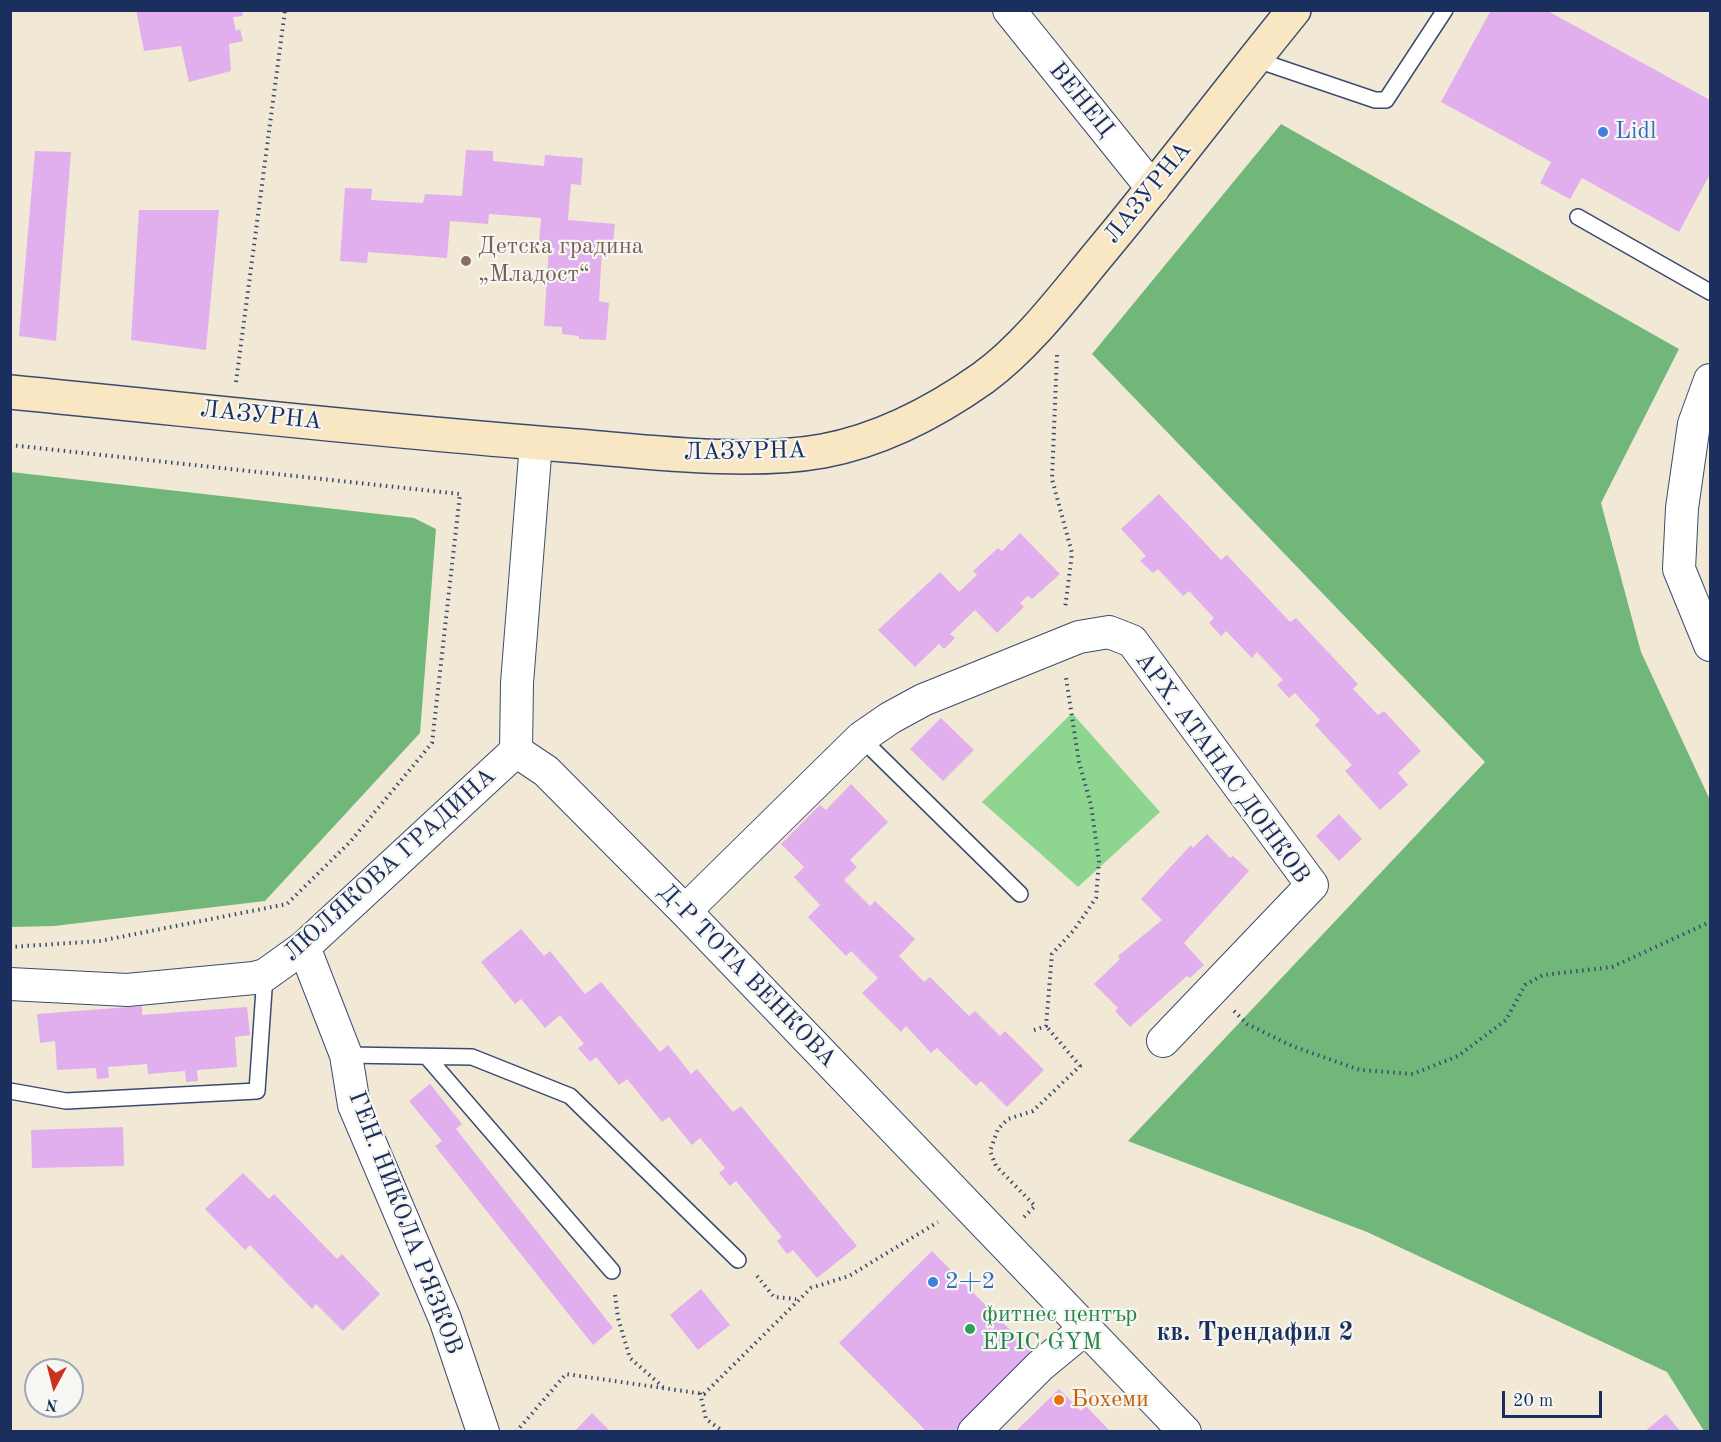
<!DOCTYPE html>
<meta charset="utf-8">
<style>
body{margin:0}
#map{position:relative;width:1721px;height:1442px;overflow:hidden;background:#f1e9d5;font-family:"Old Standard TT",serif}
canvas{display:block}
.frame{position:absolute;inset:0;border:12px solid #1b2f5e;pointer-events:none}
.north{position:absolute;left:24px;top:1358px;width:60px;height:60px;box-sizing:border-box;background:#f6f6f2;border:2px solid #9ea6b7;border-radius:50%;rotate:187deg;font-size:16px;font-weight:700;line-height:24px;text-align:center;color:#1b2f5e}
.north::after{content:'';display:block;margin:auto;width:21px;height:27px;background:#c8321e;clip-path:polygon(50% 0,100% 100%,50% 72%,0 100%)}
.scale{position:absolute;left:1502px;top:1391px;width:100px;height:27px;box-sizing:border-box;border:3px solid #1b2f5e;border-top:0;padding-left:8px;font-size:18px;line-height:21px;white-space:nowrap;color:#1b2f5e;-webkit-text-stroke:4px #f6f6f2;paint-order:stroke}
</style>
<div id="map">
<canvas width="1721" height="1442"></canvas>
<div class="frame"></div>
<div class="north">N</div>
<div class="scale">20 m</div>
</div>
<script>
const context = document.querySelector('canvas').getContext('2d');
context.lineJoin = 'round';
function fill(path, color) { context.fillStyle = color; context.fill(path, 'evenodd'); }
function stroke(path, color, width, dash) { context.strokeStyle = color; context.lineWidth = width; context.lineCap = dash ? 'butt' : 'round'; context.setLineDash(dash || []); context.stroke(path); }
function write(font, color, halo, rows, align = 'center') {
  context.font = font + ' "Old Standard TT",serif'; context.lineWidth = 4.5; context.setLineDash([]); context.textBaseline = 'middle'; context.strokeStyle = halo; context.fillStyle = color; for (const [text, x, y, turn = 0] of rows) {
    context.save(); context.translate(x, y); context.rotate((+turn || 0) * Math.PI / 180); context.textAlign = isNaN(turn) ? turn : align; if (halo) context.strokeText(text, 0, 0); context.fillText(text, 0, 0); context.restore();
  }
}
fill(new Path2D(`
 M 1072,713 L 1160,812 L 1078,887 L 982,802 Z`), '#8ed690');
fill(new Path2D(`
 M 1281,124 L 1679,349 L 1601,503 L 1641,652 L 1710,800 L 1710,1431 L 1704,1431 L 1667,1372 L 1367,1232 L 1128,1141 L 1485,762 L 1092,354 Z
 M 11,472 L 414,518 L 436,529 L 420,733 L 265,901 L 54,926 L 11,927 Z`), '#72b77a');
fill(new Path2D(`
 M 136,10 L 242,10 L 243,16 L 233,17 L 236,31 L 240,29 L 243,41 L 229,44 L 231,71 L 189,82 L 181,46 L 144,51 Z
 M 1491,10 L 1546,10 L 1710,100 L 1710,174 L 1679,232 L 1582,178 L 1570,199 L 1540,183 L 1551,162 L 1441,102 Z
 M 466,150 L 493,151 L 493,161 L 544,166 L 545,155 L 583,158 L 581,185 L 571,184 L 568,220 L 615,224 L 612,251 L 602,251 L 599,301 L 609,303 L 606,340 L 579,339 L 579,336 L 562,334 L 562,327 L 544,326 L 549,246 L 539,245 L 541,218 L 489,214 L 488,224 L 450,221 L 447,258 L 368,252 L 367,263 L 340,261 L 345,188 L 372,189 L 371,200 L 423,203 L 425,194 L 462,196 Z
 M 35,151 L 71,152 L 56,341 L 19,336 Z
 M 139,210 L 219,210 L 206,350 L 131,340 Z
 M 1159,494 L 1221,560 L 1227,555 L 1290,622 L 1296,618 L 1358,684 L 1353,689 L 1378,715 L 1384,711 L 1421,751 L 1398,773 L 1408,785 L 1380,810 L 1345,771 L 1352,765 L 1315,725 L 1320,720 L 1295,693 L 1289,698 L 1277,685 L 1283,680 L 1257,652 L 1252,658 L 1226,631 L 1221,636 L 1209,623 L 1214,618 L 1189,591 L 1183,596 L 1158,569 L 1153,573 L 1140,561 L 1146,556 L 1121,529 Z
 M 1020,533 L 1060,574 L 1032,599 L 1028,596 L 1020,603 L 1024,607 L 997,633 L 975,610 L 950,634 L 955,638 L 944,649 L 939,644 L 915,667 L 878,630 L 940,572 L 959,592 L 977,575 L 973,571 L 998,548 L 1002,551 Z
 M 941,718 L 974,750 L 943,781 L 910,749 Z
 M 851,784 L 888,822 L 850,860 L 857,867 L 844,880 L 870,906 L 875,901 L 915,939 L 899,956 L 924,982 L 930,977 L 969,1016 L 975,1011 L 1000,1036 L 1005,1031 L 1044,1070 L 1007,1107 L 981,1081 L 976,1086 L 937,1048 L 931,1053 L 906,1026 L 901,1032 L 862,993 L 878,978 L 851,951 L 846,956 L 808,917 L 820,905 L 794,877 L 804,867 L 781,844 L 820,805 L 826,810 Z
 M 1339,814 L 1362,839 L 1339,861 L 1316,836 Z
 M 1207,834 L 1230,858 L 1233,856 L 1249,871 L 1184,943 L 1204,965 L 1190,978 L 1187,976 L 1130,1027 L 1115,1011 L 1118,1008 L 1094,984 L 1120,959 L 1118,956 L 1162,920 L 1141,899 L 1191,845 L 1193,848 Z
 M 521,929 L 544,956 L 550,951 L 585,994 L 601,982 L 660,1052 L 668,1045 L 691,1074 L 697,1069 L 733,1112 L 741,1106 L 857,1246 L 817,1278 L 793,1250 L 787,1254 L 777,1241 L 782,1237 L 736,1181 L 730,1186 L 719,1173 L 725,1168 L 700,1138 L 692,1145 L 669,1117 L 662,1122 L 627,1079 L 619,1085 L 596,1057 L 590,1062 L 578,1048 L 584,1044 L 560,1015 L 545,1028 L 521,999 L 515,1004 L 481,962 Z
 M 142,1006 L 142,1015 L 247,1007 L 250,1035 L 235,1037 L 237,1067 L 197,1070 L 198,1081 L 186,1082 L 185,1071 L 148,1074 L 147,1064 L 108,1067 L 109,1078 L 97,1079 L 96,1068 L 57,1070 L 55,1041 L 40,1043 L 37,1014 Z
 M 430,1084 L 462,1124 L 456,1129 L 613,1328 L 593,1345 L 435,1146 L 442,1141 L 409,1101 Z
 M 123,1127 L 124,1166 L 32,1168 L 31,1130 Z
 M 243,1173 L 269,1199 L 274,1194 L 337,1259 L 342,1254 L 380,1294 L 343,1331 L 316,1304 L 312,1309 L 250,1245 L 245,1250 L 205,1209 Z
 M 932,1251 L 1035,1355 L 958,1432 L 927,1432 L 839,1343 Z
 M 701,1289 L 730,1325 L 698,1350 L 670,1315 Z
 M 1059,1389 L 1081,1411 L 1086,1406 L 1111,1432 L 1015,1432 Z
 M 592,1413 L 611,1432 L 574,1432 Z
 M 1666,1414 L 1681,1432 L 1644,1432 Z`), '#e1afee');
const lane = new Path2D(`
 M 1254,59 L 1375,100 L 1386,100 L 1445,10
 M 1578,217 L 1710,292
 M 861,738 L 1020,894
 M 346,1055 L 472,1057 L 570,1096 L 738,1260
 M 428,1058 L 612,1271
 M 10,1091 L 66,1101 L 257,1091 L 265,975`);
const street = new Path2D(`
 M 1009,10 L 1153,189
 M 1710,380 L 1694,424 L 1682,508 L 1679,569 L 1710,645
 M 516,751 L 546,771 L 685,911 L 1185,1432
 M 516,751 L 517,683 L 536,443
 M 685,911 L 861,738 L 890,718 L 923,700 L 1079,637 L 1109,632 L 1132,641 L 1312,885 L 1163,1041
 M 304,947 L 346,1055 L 354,1105 L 445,1319 L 483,1432
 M 10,984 L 127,990 L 254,978 L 265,975 L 304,947 L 516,751
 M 974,1432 L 1040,1366 L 1086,1328`);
const secondary = new Path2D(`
 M 10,392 C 195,410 379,431 564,445 C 643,451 745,465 823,451 C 882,440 935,412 983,378 C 1027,346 1065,295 1099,254 C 1166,174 1228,91 1294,10`);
stroke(lane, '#3b4b70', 18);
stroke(street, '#3b4b70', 34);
stroke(secondary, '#3b4b70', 36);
stroke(new Path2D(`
 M 1057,355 L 1052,479 L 1072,553 L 1065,609
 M 236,382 L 285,10
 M 10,445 L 460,494 L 432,743 L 350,842 L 287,904 L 100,941 L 10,947
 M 1234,1011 L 1247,1024 L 1292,1046 L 1360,1070 L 1413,1074 L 1458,1056 L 1506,1020 L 1525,985 L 1543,975 L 1612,967 L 1710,922
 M 1034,1030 L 1046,1026 L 1052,954 L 1074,930 L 1096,898 L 1099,861 L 1091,805 L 1079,762 L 1066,678
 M 1024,1217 L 1035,1206 L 996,1166 L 990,1151 L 998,1129 L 1008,1119 L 1033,1111 L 1080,1066 L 1046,1026
 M 757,1276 L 774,1297 L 796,1299
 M 615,1295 L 618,1318 L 630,1358 L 663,1387
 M 700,1393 L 706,1419 L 724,1432
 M 516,1432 L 566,1374 L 704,1394 L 811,1288 L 849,1276 L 938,1222`), '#3b4b70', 4, [1.5, 4.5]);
stroke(lane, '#fff', 15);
stroke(street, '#fff', 32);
stroke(secondary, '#f9e7c3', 33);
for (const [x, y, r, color] of [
 [1603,132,6,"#3f7fe0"],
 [466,261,6,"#8d6e63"],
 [933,1282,6,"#3f7fe0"],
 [970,1329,6,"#2e9e5b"],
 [1059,1400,6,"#e8710a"]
]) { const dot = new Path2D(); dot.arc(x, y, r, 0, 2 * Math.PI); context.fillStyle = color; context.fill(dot); stroke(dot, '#f6f6f2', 2); }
write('24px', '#1b2f5e', '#f6f6f2', [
 ["ВЕНЕЦ",1081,100,51],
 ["ЛАЗУРНА",1148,193,-51],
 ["ЛАЗУРНА",261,416,6],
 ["ЛАЗУРНА",745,452,-1],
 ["АРХ. АТАНАС ДОНКОВ",1222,768,54],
 ["ЛЮЛЯКОВА ГРАДИНА",390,865,-42],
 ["Д-Р ТОТА ВЕНКОВА",747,976,46],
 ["ГЕН. НИКОЛА РЯЗКОВ",405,1223,69]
]);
write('24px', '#366cbe', '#f6f6f2', [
 ["Lidl",1615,132],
 ["2+2",945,1282]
], 'left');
write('24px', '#785e54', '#f6f6f2', [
 ["Детска градина",478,247],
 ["„Младост“",478,275]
], 'left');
write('24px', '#27864d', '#f6f6f2', [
 ["фитнес център",982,1315],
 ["EPIC GYM",982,1343]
], 'left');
write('24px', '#c56008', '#f6f6f2', [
 ["Бохеми",1071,1400]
], 'left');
write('bold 26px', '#1b2f5e', '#f6f6f2', [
 ["кв. Трендафил 2",1255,1333]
]);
</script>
